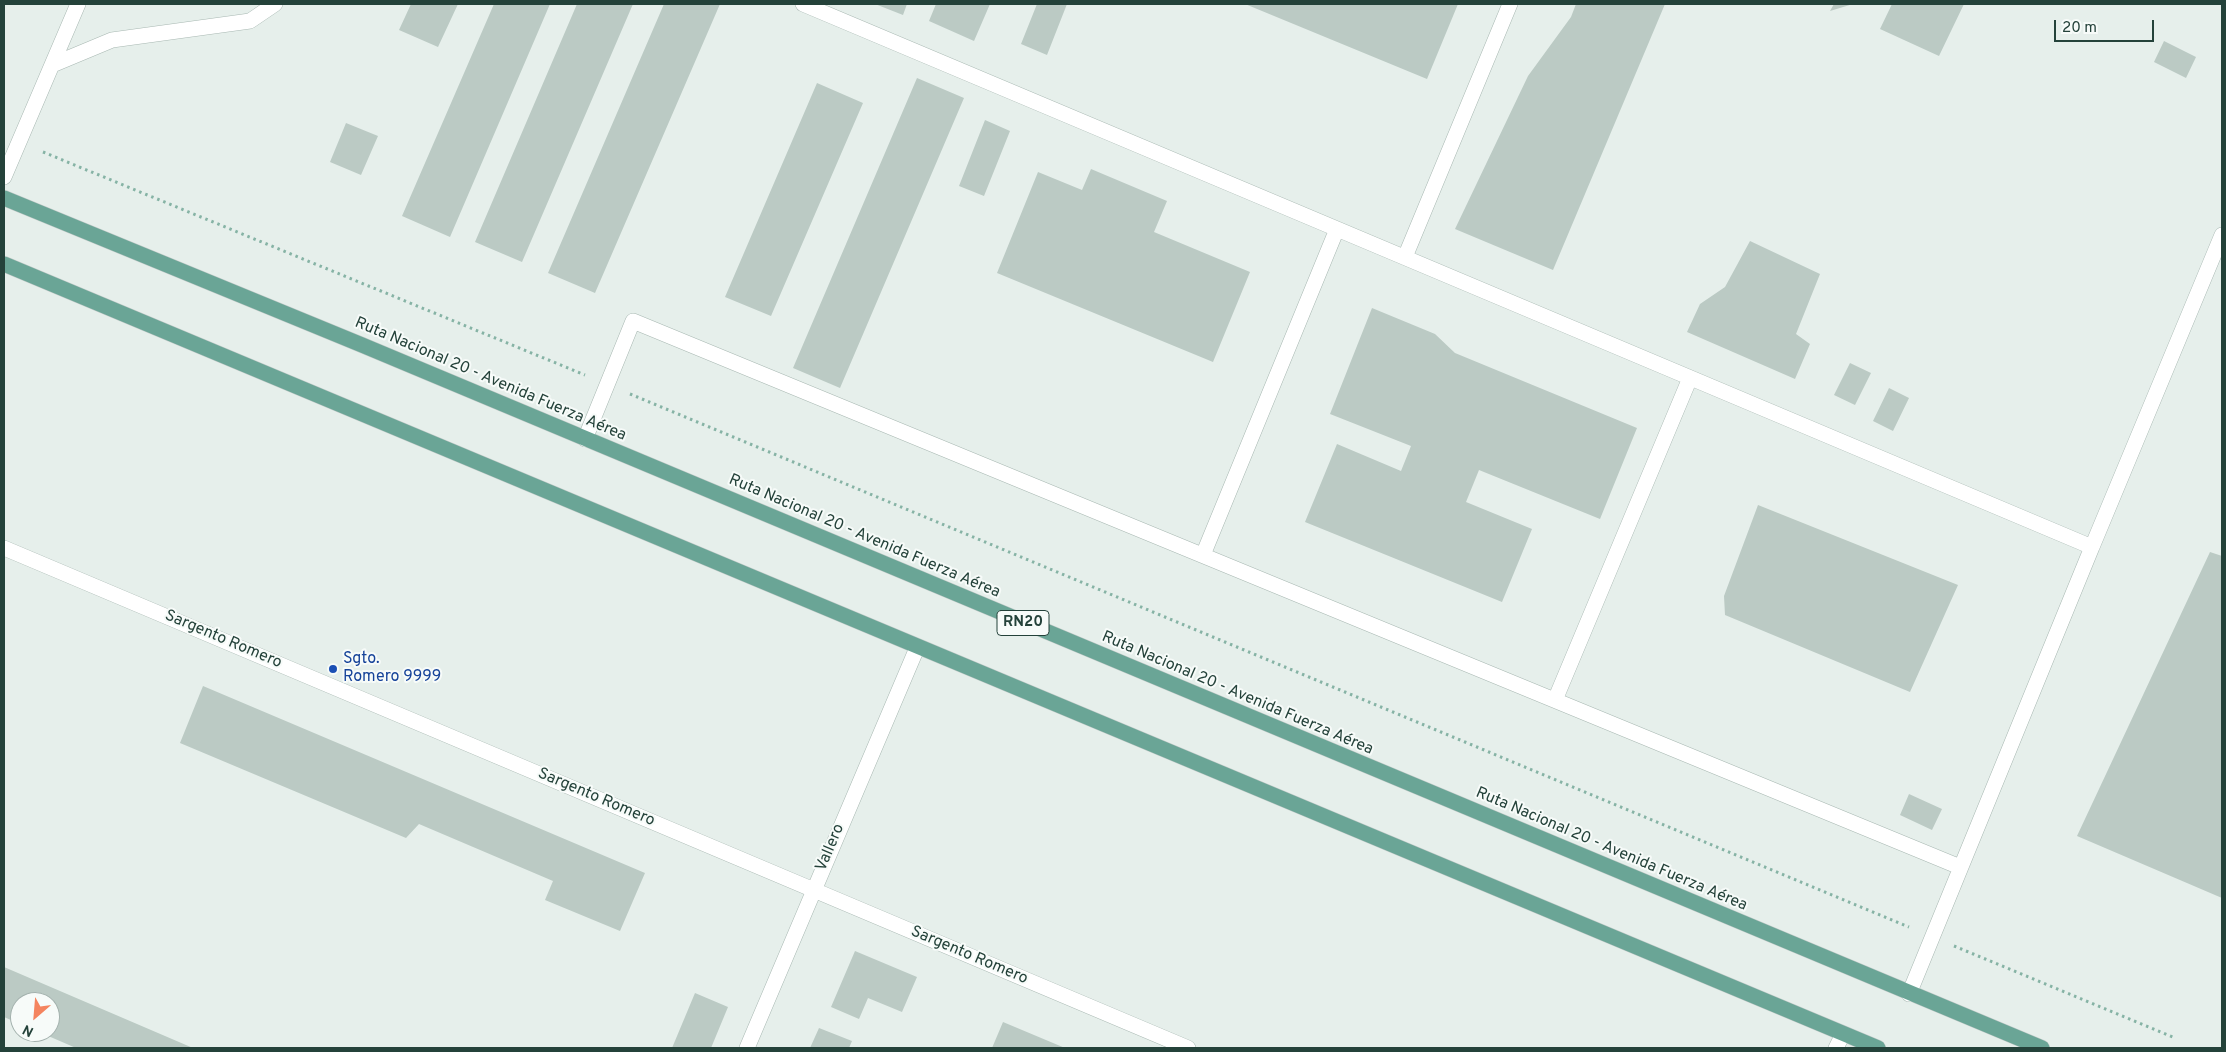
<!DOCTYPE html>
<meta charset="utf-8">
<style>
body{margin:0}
#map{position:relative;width:2226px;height:1052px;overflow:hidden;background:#e6efeb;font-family:Overpass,sans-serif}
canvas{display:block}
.frame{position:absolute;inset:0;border:5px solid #24423a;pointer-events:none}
.north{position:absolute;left:10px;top:992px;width:50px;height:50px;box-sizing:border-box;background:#f7fbf9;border:1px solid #a3b1ad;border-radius:50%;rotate:207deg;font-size:14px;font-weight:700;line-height:20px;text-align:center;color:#24423a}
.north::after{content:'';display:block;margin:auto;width:18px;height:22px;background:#f4845f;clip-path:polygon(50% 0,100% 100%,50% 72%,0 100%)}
.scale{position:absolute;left:2054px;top:20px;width:100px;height:22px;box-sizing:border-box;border:2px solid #24423a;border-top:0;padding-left:6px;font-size:15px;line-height:18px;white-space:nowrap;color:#24423a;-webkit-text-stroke:4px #f7fbf9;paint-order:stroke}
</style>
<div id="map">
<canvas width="2226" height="1052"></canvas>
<div class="frame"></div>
<div class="north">N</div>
<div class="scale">20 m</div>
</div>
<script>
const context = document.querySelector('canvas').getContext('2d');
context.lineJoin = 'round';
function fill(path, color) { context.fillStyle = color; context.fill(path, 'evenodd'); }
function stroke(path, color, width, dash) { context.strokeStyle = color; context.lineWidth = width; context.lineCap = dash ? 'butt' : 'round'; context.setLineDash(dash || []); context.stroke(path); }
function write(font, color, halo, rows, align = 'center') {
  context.font = font + ' Overpass,sans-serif'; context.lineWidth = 4; context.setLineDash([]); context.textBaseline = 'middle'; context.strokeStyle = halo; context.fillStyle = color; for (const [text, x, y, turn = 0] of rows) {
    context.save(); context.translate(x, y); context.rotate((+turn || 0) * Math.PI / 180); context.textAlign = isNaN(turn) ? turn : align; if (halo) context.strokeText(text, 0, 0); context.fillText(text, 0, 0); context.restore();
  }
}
fill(new Path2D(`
 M 411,4 L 458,4 L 438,47 L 399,30 Z
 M 494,4 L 550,4 L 450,237 L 402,216 Z
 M 577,4 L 633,4 L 522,262 L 475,242 Z
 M 664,4 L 720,4 L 595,293 L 548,273 Z
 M 875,4 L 907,4 L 903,15 Z
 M 936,4 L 990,4 L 974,41 L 929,21 Z
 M 1037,4 L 1067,4 L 1047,55 L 1021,44 Z
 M 1245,4 L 1458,4 L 1427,79 Z
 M 1576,4 L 1665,4 L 1553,270 L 1455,229 L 1528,76 L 1571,17 Z
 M 1834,4 L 1853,4 L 1830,11 Z
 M 1892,4 L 1964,4 L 1939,56 L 1880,29 Z
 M 2164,41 L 2196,57 L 2186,78 L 2154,62 Z
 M 917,78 L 964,98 L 840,388 L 793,368 Z
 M 817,83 L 863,103 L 771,316 L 725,297 Z
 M 985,120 L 1010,131 L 984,196 L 959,186 Z
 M 346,123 L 378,136 L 361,175 L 330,162 Z
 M 1091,169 L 1167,201 L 1154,232 L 1250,272 L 1213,362 L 997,273 L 1038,172 L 1082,190 Z
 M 1750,241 L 1820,274 L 1796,334 L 1810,344 L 1795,379 L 1687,332 L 1700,304 L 1725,287 Z
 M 1372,308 L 1435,334 L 1455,353 L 1637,428 L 1600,519 L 1479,470 L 1466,502 L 1532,529 L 1502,602 L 1305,522 L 1337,444 L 1401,471 L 1411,446 L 1330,414 Z
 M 1850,363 L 1871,373 L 1855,405 L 1834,395 Z
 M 1889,388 L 1909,398 L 1893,431 L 1873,421 Z
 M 1758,505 L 1958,585 L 1910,692 L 1725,615 L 1724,596 Z
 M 2210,552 L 2222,556 L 2222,898 L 2077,836 Z
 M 203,686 L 645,873 L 620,931 L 545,900 L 553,881 L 419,824 L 406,838 L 180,743 Z
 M 1909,794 L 1942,809 L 1932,830 L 1900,815 Z
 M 855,951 L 917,977 L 902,1012 L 868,998 L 859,1019 L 831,1007 Z
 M 4,967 L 193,1048 L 76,1048 L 39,1032 L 50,1032 L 50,1002 L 20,1002 L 20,1024 L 4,1017 Z
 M 695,993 L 728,1007 L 711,1048 L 672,1048 Z
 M 1003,1022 L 1065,1048 L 992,1048 Z
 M 819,1028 L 852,1041 L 849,1048 L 810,1048 Z`), '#bbcac4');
const lane = new Path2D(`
 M 803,4 L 2092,547 L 1909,994
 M 52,65 L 112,40 L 250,21 L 275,4
 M 4,177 L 78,4
 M 1405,257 L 1510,4
 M 585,439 L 633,321 L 1960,867
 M 2092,547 L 2222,235
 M 1203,555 L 1337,229
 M 1555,700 L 1690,378`);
const street = new Path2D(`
 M 4,548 L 1188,1048
 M 747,1048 L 917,648
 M 1836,1048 L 1843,1034`);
const primary = new Path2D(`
 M 4,198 L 362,345 L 2042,1048
 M 4,264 L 1878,1048`);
stroke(lane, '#a8b8b2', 16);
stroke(street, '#a8b8b2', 16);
stroke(primary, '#c2cac8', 16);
stroke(new Path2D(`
 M 43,152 L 585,375
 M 630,394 L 1909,927
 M 1954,946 L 2175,1038`), '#86b3a5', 3, [2.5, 4]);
stroke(lane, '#fff', 15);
stroke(street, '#fff', 15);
stroke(primary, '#6aa596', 15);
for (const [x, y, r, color] of [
 [333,669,5,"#1a4fb4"]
]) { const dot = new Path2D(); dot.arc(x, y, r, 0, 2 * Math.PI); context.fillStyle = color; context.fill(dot); stroke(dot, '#f7fbf9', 2); }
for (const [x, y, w] of [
 [1023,623,52]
]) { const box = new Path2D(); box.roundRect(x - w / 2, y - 12.5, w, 25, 4); context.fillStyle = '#f7fbf9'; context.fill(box); stroke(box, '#24423a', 1); }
write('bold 15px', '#24423a', null, [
 ["RN20",1023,623]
]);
write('16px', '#24423a', '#f7fbf9', [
 ["Ruta Nacional 20 - Avenida Fuerza Aérea",490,380,23],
 ["Ruta Nacional 20 - Avenida Fuerza Aérea",864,537,23],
 ["Sargento Romero",223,640,23],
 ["Ruta Nacional 20 - Avenida Fuerza Aérea",1237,694,23],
 ["Sargento Romero",596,798,23],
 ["Vallero",831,848,-67],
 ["Ruta Nacional 20 - Avenida Fuerza Aérea",1611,850,23],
 ["Sargento Romero",969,956,23]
]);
write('16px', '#164399', '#f7fbf9', [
 ["Sgto.",343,660],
 ["Romero 9999",343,678]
], 'left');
</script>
